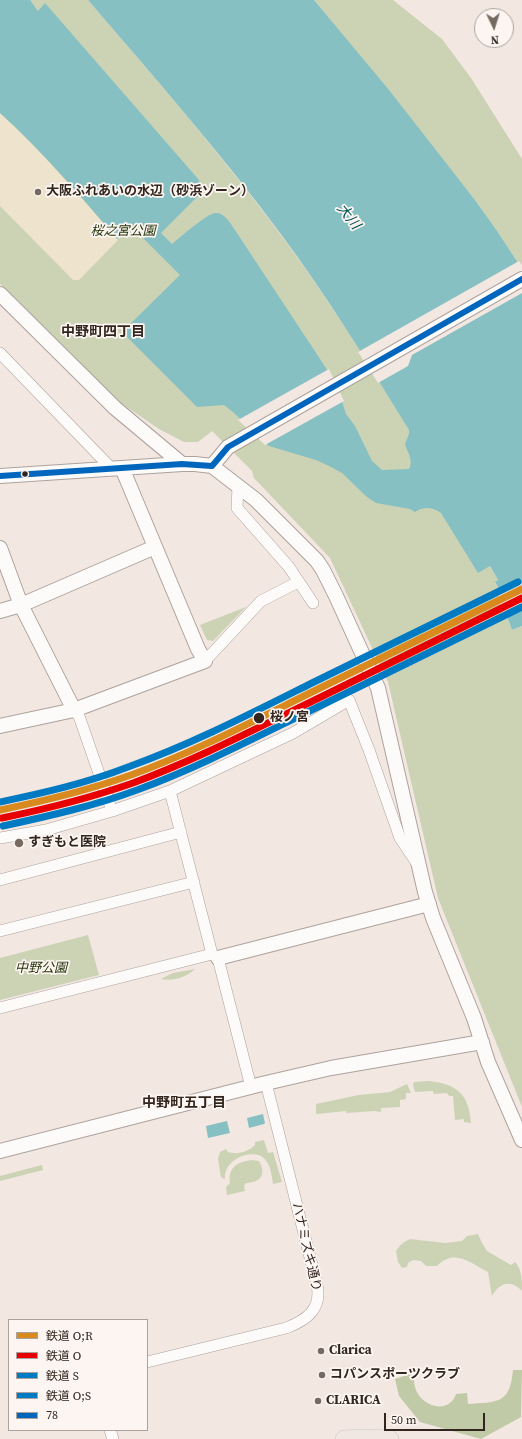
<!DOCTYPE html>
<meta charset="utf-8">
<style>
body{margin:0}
#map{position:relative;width:522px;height:1439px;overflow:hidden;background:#f2e7e1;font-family:"Source Serif 4","Noto Sans JP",serif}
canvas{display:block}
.legend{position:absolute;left:8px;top:1319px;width:140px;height:112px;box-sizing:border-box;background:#fcf5f1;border:1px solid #aba29d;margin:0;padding:5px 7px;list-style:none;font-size:12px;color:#32251e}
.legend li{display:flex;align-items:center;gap:8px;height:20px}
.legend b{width:20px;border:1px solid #aba29d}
.north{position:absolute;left:474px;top:8px;width:40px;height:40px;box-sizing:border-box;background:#fcf5f1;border:1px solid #aba29d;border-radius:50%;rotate:176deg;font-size:11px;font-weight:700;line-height:16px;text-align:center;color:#32251e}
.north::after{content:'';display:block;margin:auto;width:14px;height:18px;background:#756962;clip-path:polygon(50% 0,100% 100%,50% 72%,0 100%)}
.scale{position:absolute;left:384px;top:1413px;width:101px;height:18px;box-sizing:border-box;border:2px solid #32251e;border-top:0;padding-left:5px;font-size:12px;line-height:14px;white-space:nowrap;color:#32251e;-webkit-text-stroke:3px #fcf5f1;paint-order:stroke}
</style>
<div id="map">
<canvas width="522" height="1439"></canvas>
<ul class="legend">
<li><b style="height:5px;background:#d98a1f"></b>鉄道 O;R</li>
<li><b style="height:5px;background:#e80000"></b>鉄道 O</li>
<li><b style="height:5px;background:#007ac2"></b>鉄道 S</li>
<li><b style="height:5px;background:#007ac2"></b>鉄道 O;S</li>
<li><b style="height:5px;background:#0065bd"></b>78</li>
</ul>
<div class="north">N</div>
<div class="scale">50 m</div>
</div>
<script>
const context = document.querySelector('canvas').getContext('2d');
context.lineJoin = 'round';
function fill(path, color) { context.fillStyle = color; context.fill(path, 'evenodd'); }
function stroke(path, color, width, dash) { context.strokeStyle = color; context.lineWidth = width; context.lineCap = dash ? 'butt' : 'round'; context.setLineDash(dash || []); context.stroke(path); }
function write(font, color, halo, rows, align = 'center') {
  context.font = font + ' "Source Serif 4","Noto Sans JP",serif'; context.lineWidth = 3.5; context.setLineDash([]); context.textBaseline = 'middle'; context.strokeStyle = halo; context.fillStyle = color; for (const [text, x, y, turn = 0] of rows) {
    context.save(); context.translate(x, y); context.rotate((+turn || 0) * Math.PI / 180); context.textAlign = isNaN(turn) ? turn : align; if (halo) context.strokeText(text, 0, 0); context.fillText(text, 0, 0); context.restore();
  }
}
fill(new Path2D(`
 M 0,0 L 88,0 C 167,92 247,184 316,284 C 382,379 439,481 498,580 L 495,583 L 500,591 L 501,600 L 512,630 L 522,626 L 522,1107 L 438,898 L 388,682 L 330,558 L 254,478 L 252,471 L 212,431 L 198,442 L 184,442 L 159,429 L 118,401 L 0,284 Z
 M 314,0 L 393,0 L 442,39 L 471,78 L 522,159 L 522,269 L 475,200 Z
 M 246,607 L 213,641 L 207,640 L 200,625 Z
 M 88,935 L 99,975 L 0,1000 L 0,958 Z
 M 195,969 C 186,978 172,981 161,979 L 173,973 Z
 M 429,1081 C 457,1084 469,1094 471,1123 L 464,1122 L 464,1119 L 455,1120 L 453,1096 L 449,1096 L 447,1093 L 434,1094 L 433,1091 L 415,1092 L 413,1085 L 414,1082 Z
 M 407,1084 L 411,1093 L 406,1093 L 406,1099 L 400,1100 L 400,1107 L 381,1108 L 381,1112 L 375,1111 L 346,1113 L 346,1111 L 316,1114 L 316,1104 L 359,1095 L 390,1092 Z
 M 264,1140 L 268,1153 L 273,1152 L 282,1182 L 273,1184 C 272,1177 271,1168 267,1162 C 258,1145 223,1158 225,1178 L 224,1179 L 221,1177 L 218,1159 L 220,1152 L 226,1149 L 228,1152 C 237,1155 248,1152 255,1145 L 255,1142 Z
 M 252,1160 L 259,1161 C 263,1167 265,1177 256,1181 C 250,1184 242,1180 245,1191 L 227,1195 L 226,1187 L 230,1183 C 228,1167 237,1162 252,1160 Z
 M 42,1165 L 43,1170 L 0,1181 L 0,1176 Z
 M 478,1234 L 482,1243 L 487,1251 L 511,1265 L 515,1262 C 522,1270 522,1280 522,1291 C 511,1279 499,1283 492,1296 L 488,1272 C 470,1263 455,1248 437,1266 L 426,1266 L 421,1261 L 413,1260 L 408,1263 L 407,1267 L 402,1268 L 398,1262 L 396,1251 C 400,1245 403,1242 410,1239 L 445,1243 L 462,1241 L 467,1236 Z`), '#cbd3b4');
fill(new Path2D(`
 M 513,1370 L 522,1370 L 521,1417 L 481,1439 L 420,1422 L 399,1396 L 395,1379 L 410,1374 L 414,1378 C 414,1381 414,1384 415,1387 C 420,1407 449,1415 456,1394 L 467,1393 L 468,1404 C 498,1402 510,1404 513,1370 Z`), '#c0caa7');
fill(new Path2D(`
 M 0,113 C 43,152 80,196 118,240 L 79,280 L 73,280 L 0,206 Z`), '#eee3cc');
fill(new Path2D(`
 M 0,0 L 30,0 L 38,11 L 45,3 L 199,180 L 201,189 L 200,194 L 161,233 L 172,244 C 179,238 209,212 216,213 C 223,213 227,219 231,224 L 326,368 L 341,398 L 346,414 L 355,426 L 372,461 L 382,470 L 409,469 C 414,460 407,452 405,444 L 409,434 L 409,430 C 368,363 327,296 280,233 C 220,152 153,76 88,0 L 314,0 L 389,90 L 475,200 L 497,231 L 522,269 L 522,626 L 512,630 L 501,600 L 500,591 L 495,582 L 498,580 L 490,566 L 478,573 L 441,513 C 432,507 424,506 415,512 L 410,509 L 376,503 L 367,497 L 342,473 L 329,466 L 316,460 L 269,446 L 233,412 L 224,405 L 197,407 L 122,332 L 180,275 L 131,226 L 117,239 C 80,195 43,152 0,113 Z
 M 263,1114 L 265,1123 L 264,1124 L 249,1128 L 247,1118 Z
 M 227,1121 L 230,1133 L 208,1138 L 206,1126 Z`), '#87c0c3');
fill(new Path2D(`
 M 519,261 L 522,265 L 522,293 L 412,355 L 408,366 L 378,383 L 358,352 Z
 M 329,369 L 344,401 L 265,445 L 238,420 Z
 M 522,583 L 522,603 L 503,612 L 499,601 L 498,595 Z`), '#f2e7e1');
const minor = new Path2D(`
 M 0,353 L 112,469
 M 238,487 L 237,508 L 289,567 L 313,603
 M 205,661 L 261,601 L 298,582
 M 74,710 L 79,716 L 112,811
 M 170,791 L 212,954 L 218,958 L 221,970 L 251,1087
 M 0,838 L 46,830 L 112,811 L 170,791 L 293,733 L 349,700 L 369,750 L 400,838 L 416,862
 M 0,880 L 181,832
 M 0,931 L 194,882
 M 0,1008 L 212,954
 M 147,1362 L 286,1328 C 307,1320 322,1309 317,1285 L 266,1083
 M 110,1430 L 113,1439`);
const tertiary = new Path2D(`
 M 0,294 L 115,408 L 182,464
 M 212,466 L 228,447 L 522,279
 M 0,476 L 182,464 L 195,464 L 212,466 L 256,500 L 317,561 L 323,570 L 336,596 L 378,688 L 425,892 L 433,918 L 474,1018 L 488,1062 L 522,1140
 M 0,548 L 21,605 L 74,710
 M 0,611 L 21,605 L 155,547
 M 0,726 L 74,710 L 205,661 L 198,649 L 122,468
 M 218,958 L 429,904
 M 0,1151 L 266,1083 L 331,1068 L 482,1042`);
const primary = new Path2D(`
 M 344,1439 L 363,1438 L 390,1439`);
stroke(minor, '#ada29c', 12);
stroke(tertiary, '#ada29c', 16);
stroke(primary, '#cdc6c3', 18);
stroke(minor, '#fdfbfa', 11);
stroke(tertiary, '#fdfbfa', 14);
stroke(primary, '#f0e7e3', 17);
stroke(new Path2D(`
 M 0,476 L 182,464 L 212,466 L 228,447 L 522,279`), '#0065bd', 6);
stroke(new Path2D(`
 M 0,810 C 44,801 89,790 131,775 C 195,752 255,720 316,690 C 384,656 453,623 522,589`), '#d98a1f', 7);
stroke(new Path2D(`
 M 2,818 C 46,809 90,798 133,783 C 198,759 259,727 321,697 C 388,664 455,631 522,598`), '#e80000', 7);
stroke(new Path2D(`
 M 0,802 C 43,793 87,783 128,767 C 192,744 252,713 312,683 C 381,649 450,616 518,582`), '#007ac2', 7);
stroke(new Path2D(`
 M 3,826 C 49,816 94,806 137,790 C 202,766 262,734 324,704 C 390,672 456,639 522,607`), '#007ac2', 7);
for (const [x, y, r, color] of [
 [38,192,4,"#756962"],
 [25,474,3.5,"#32251e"],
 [259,718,6,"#32251e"],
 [19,843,5,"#756962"],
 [321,1351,4,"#756962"],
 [322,1375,4,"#756962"],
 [318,1401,4,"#756962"]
]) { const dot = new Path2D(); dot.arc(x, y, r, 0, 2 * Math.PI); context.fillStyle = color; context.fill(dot); stroke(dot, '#fcf5f1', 1.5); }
write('bold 13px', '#32251e', '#fcf5f1', [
 ["大阪ふれあいの水辺（砂浜ゾーン）",46,192],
 ["すぎもと医院",28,843],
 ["Clarica",329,1351],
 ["コパンスポーツクラブ",330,1375],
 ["CLARICA",326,1401]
], 'left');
write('italic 13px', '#25350a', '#fcf5f1', [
 ["桜之宮公園",123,232],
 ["中野公園",41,969]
]);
write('bold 13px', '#32251e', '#fcf5f1', [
 ["桜ノ宮",270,718]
], 'left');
write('13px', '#32251e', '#fcf5f1', [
 ["ハナミズキ通り",306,1247,77]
]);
write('italic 14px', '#005256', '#fcf5f1', [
 ["大川",348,217,51]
]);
write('bold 14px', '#32251e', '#fcf5f1', [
 ["中野町四丁目",103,332],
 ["中野町五丁目",184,1103]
]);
</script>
